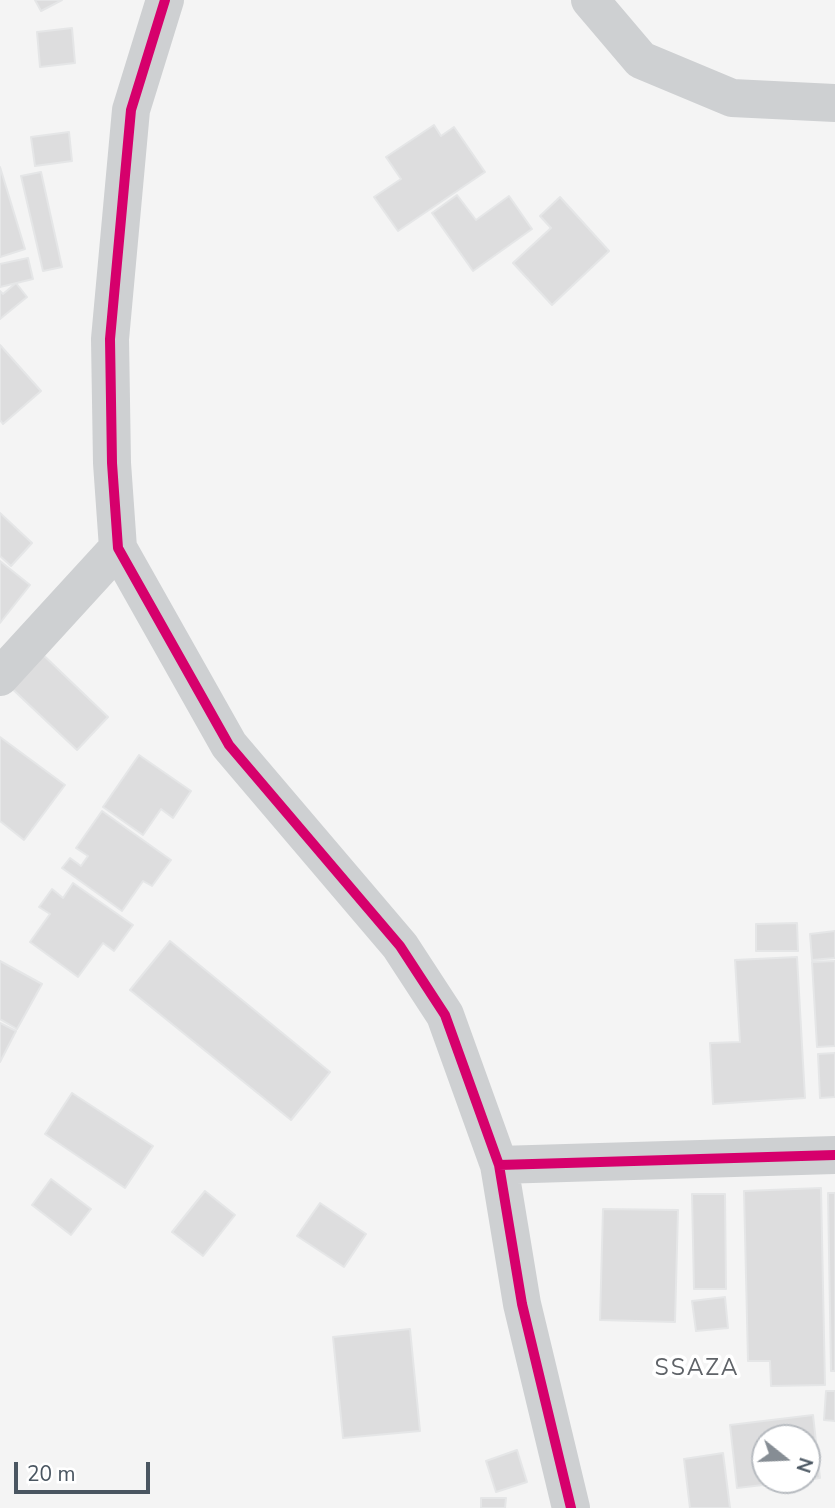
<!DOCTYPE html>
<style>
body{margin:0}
#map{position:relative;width:835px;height:1508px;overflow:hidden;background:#f4f4f4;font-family:"Nunito Sans",sans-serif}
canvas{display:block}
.north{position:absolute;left:751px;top:1424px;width:70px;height:70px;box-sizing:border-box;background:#fff;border:2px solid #b7bbc0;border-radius:50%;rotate:108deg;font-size:19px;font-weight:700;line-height:28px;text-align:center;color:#4a5661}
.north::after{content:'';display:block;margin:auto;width:24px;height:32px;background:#868d94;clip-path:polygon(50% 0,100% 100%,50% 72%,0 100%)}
.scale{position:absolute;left:14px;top:1462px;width:136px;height:32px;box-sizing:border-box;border:4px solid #4a5661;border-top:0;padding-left:9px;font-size:21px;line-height:24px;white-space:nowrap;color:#4a5661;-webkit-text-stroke:5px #fff;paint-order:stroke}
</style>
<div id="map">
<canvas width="835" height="1508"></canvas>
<div class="north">N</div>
<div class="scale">20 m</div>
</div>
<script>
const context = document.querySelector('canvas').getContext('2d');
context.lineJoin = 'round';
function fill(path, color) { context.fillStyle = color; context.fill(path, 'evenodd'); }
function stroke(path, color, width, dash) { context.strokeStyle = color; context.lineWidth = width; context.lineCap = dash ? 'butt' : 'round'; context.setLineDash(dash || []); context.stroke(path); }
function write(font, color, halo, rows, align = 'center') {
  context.font = font + ' "Nunito Sans",sans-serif'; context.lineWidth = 7; context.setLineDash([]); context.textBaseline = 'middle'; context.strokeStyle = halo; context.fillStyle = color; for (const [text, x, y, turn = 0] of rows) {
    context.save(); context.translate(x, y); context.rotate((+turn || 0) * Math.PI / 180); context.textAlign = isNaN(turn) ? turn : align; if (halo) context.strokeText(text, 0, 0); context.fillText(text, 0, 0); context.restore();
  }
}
const building = new Path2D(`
 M 35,0 L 62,0 L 41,11 Z
 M 72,28 L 75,63 L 40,67 L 37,32 Z
 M 434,125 L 441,136 L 454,127 L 485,172 L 398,231 L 374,197 L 401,179 L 386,157 Z
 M 69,132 L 72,161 L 35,166 L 31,137 Z
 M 0,167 L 25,249 L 0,257 Z
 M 41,172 L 62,267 L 43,271 L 21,176 Z
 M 457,195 L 476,220 L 509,196 L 532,229 L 473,271 L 432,213 Z
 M 560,197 L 609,251 L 552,305 L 513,263 L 551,228 L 540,216 Z
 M 28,258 L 33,279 L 0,287 L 0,264 Z
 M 16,283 L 27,297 L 0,319 L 0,291 L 3,294 Z
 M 0,345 L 41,391 L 3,424 L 0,420 Z
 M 0,513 L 32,543 L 11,566 L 0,556 Z
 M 0,561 L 30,585 L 0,623 Z
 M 37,649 L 108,717 L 77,750 L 5,682 Z
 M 0,737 L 65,785 L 24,840 L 0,821 Z
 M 139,755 L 191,791 L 173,818 L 161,809 L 143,835 L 103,807 Z
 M 102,811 L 171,860 L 152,886 L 143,881 L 122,911 L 62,868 L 70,858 L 81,866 L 88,856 L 76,848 Z
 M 73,883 L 133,925 L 114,951 L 103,943 L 78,977 L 30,942 L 50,914 L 39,907 L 52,889 L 63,898 Z
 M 797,923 L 798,951 L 756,951 L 756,924 Z
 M 835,931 L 835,958 L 812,960 L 810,934 Z
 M 170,941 L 330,1072 L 291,1120 L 130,990 Z
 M 797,957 L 805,1098 L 713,1104 L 710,1043 L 740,1042 L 735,960 Z
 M 0,961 L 42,984 L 17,1029 L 0,1019 Z
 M 835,961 L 835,1046 L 817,1047 L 812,962 Z
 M 0,1023 L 16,1031 L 0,1062 Z
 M 835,1053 L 835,1097 L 820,1098 L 818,1054 Z
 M 72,1093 L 153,1146 L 125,1188 L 45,1134 Z
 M 51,1179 L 91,1209 L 71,1235 L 32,1205 Z
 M 821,1188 L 825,1385 L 771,1386 L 770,1361 L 748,1361 L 744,1191 Z
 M 205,1191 L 235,1215 L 203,1256 L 172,1232 Z
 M 828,1193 L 835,1193 L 835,1371 L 831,1371 Z
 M 692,1194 L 725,1194 L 726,1289 L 694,1289 Z
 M 320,1203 L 366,1234 L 344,1267 L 297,1236 Z
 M 603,1209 L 678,1210 L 675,1322 L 600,1320 Z
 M 725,1297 L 728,1328 L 696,1331 L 692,1301 Z
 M 410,1329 L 420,1431 L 343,1438 L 333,1337 Z
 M 826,1391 L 835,1391 L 835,1421 L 824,1420 Z
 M 813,1415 L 820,1478 L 807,1480 L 807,1438 L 765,1438 L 765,1480 L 806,1480 L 737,1488 L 730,1425 Z
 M 517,1450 L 527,1482 L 496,1492 L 486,1461 Z
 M 723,1453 L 730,1508 L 690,1508 L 684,1459 Z
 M 481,1498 L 506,1498 L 505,1508 L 481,1508 Z`);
fill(building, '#ddddde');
stroke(building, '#e5e6e7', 2);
stroke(new Path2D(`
 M 165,0 L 131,110 L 110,339 L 112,463 L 118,548 L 229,745 L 400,946 L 445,1015 L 499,1165 L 522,1304 L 571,1508
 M 590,0 L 641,60 L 732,98 L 835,103
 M 0,677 L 118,548
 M 499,1165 L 835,1155`), '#ced0d2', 38);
stroke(new Path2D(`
 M 165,0 L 131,110 L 110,339 L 112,463 L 118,548 L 229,745 L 400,946 L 445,1015 L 499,1165 L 522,1304 L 571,1508
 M 499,1165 L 835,1155`), '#d6006c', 10);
context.letterSpacing = '2px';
write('23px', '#5f6368', '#fff', [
 ["SSAZA",697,1369]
]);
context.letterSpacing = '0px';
</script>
